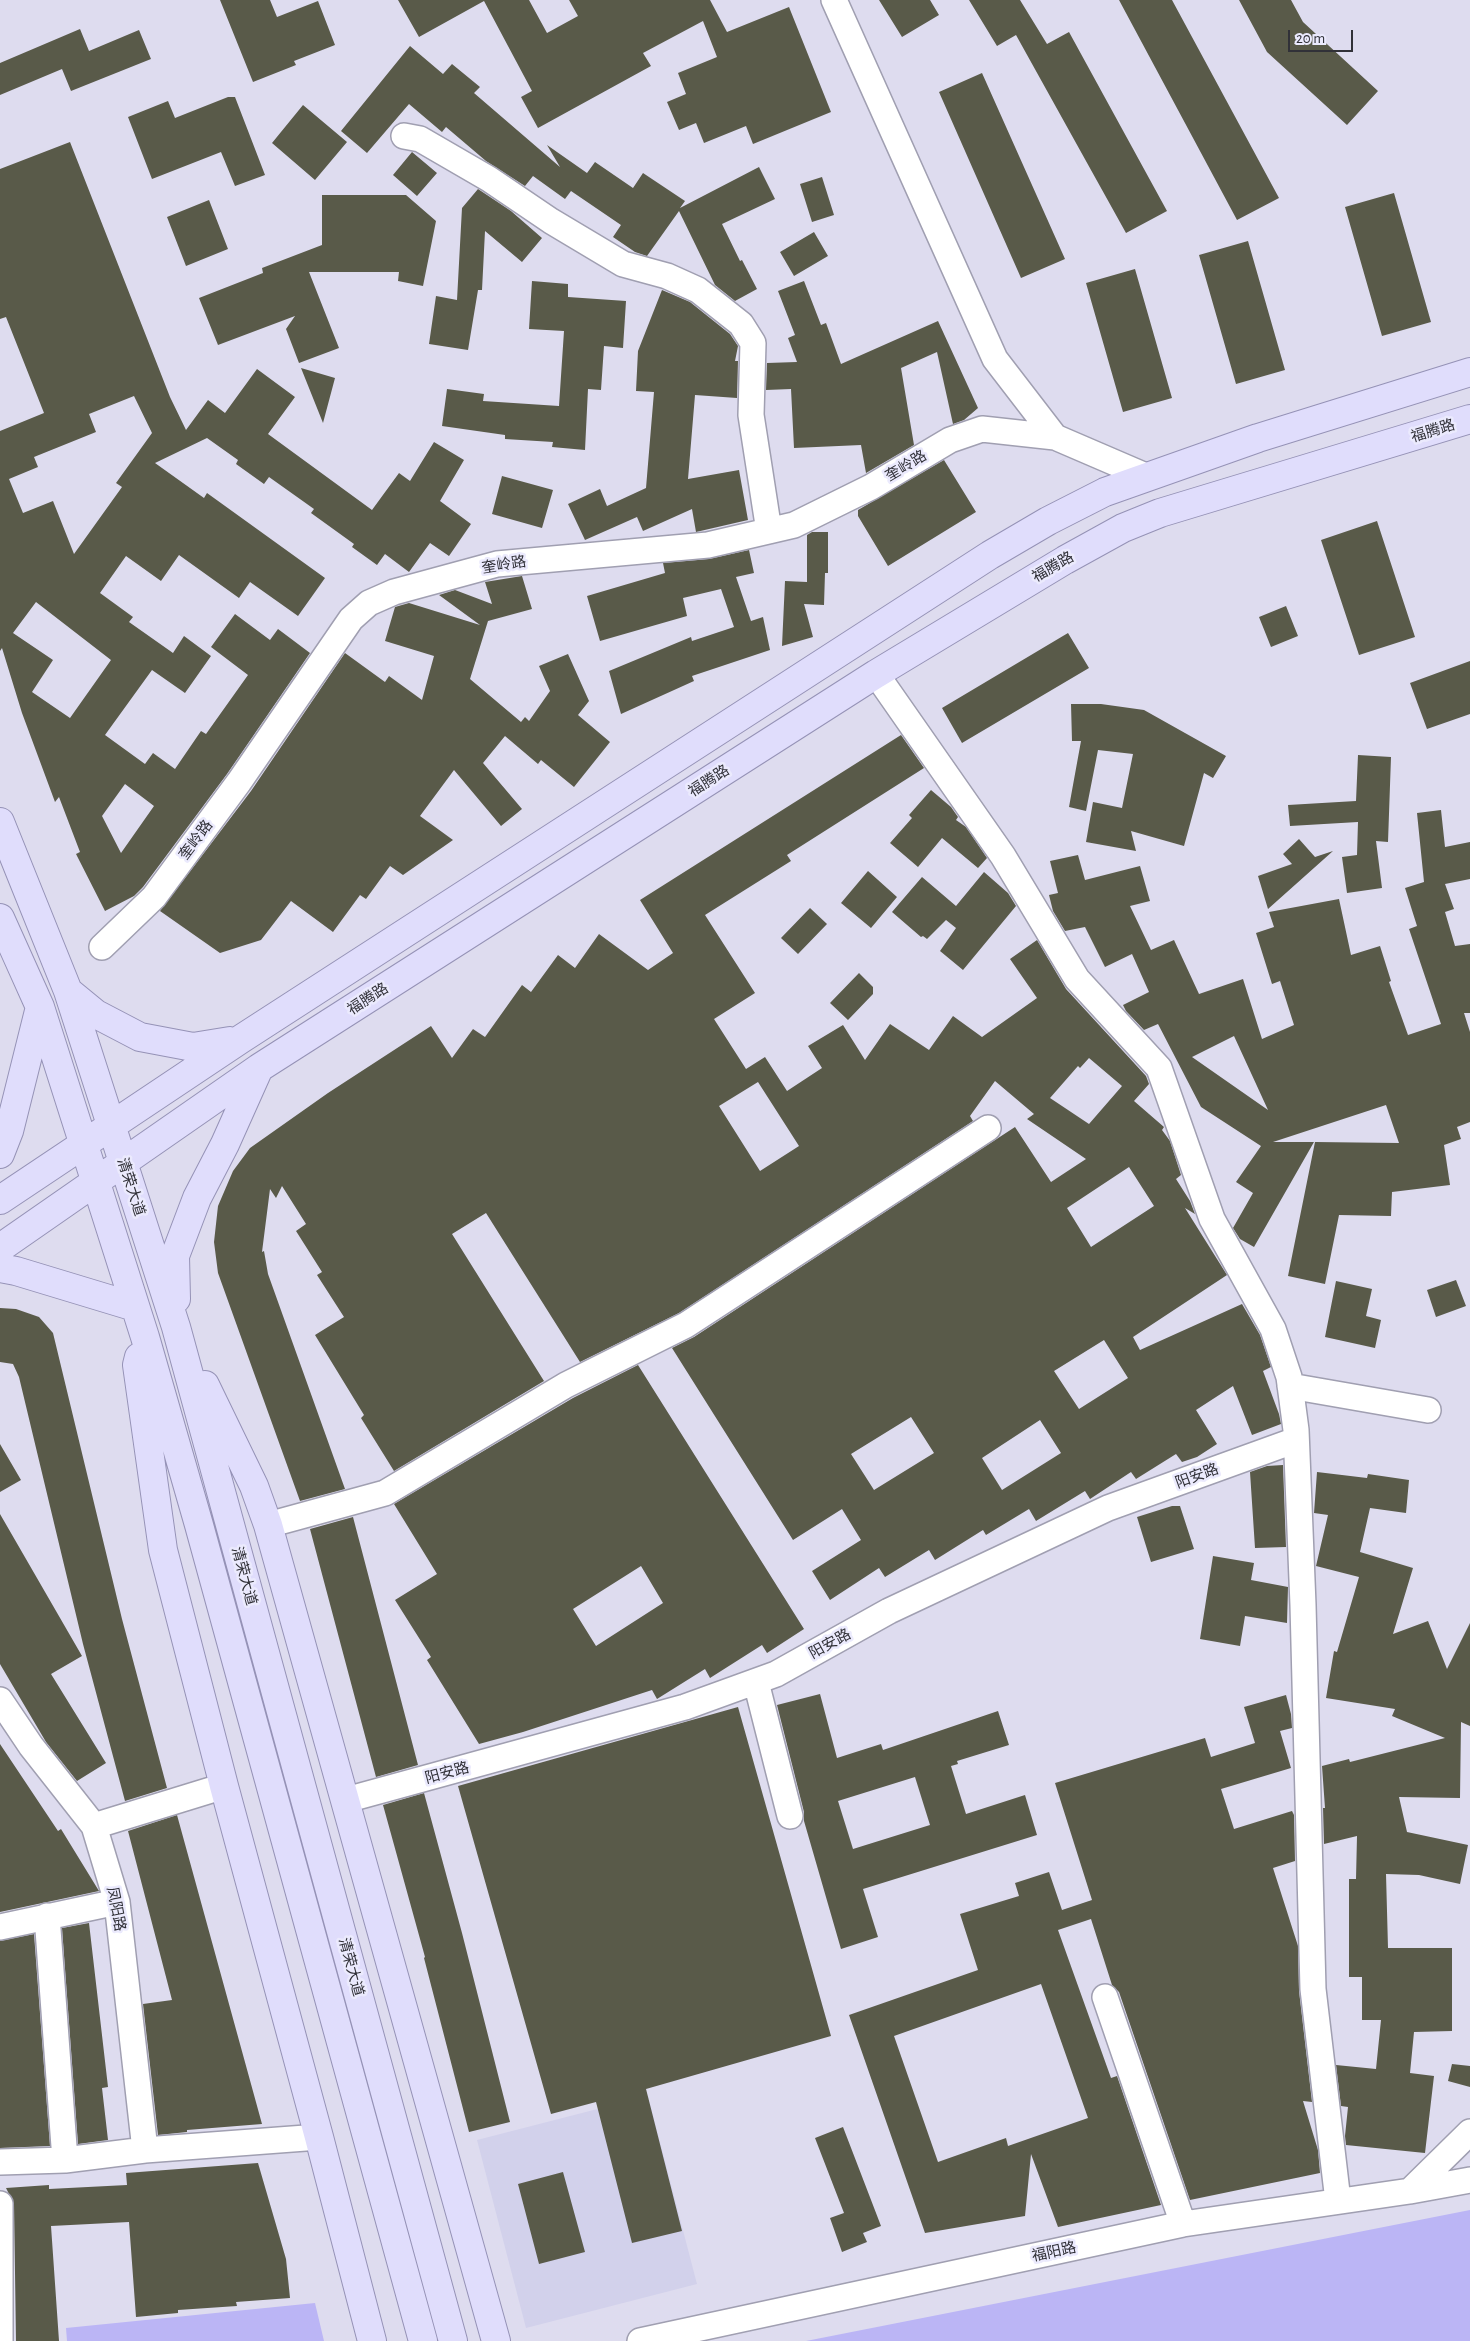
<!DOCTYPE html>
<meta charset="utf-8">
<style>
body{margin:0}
#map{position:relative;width:1470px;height:2341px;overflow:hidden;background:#dedcef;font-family:"Alegreya Sans",sans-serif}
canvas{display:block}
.scale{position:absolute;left:1288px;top:30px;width:65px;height:22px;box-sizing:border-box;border:2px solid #313138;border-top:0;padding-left:6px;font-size:15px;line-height:18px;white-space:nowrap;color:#313138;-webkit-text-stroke:4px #ebeafd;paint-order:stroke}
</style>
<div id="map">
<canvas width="1470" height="2341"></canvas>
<div class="scale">20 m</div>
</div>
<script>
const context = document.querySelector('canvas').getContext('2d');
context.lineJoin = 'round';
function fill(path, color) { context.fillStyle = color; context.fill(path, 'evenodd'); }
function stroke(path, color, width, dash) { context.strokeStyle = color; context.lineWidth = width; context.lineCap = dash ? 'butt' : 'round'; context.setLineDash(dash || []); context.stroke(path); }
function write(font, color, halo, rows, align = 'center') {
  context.font = font + ' "Alegreya Sans","Noto Sans SC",sans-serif'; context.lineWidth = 5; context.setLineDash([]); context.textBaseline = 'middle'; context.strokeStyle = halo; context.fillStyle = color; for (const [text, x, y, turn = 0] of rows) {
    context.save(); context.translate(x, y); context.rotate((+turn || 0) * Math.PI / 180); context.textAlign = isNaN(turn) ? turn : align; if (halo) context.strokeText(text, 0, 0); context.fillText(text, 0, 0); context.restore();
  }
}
fill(new Path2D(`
 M 648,2096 L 697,2284 L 526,2328 L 477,2140 Z`), '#d2d1eb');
fill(new Path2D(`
 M 1470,2210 L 1470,2341 L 806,2341 Z
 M 315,2303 L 324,2341 L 67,2341 L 66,2328 Z`), '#bbb5f5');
fill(new Path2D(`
 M 220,0 L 270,0 L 277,17 L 318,1 L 335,45 L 294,61 L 296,65 L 253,82 Z
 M 398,0 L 529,0 L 547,33 L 578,16 L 569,0 L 710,0 L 727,32 L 789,7 L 831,112 L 753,144 L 746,126 L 704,143 L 696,123 L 679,130 L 667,102 L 686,94 L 678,73 L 717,57 L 703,21 L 643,53 L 651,66 L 538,128 L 521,97 L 532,91 L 484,1 L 419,37 Z
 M 879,0 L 930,0 L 939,15 L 902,37 Z
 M 969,0 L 1020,0 L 1047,44 L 1069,32 L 1167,211 L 1126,233 L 1016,35 L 997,46 Z
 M 1119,0 L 1172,0 L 1279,198 L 1237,220 Z
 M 1239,0 L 1291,0 L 1303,22 L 1378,91 L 1347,125 L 1267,52 Z
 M 80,29 L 89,51 L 139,30 L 151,59 L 71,91 L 62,69 L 0,95 L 0,63 Z
 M 410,46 L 443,74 L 452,64 L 480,87 L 474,93 L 560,167 L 547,145 L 587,173 L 595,162 L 633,188 L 643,173 L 685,201 L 680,208 L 759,167 L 775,199 L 722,224 L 740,261 L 742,260 L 757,289 L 735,301 L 715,285 L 679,211 L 647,256 L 635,252 L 613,237 L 621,225 L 571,191 L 565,199 L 533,176 L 525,186 L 486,161 L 446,127 L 442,132 L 409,104 L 367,153 L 341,131 Z
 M 982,73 L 1065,259 L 1021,278 L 939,92 Z
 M 228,97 L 235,97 L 265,175 L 235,186 L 221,152 L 152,179 L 128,117 L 168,101 L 175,118 Z
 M 303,105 L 347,142 L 315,180 L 272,143 Z
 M 70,142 L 170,397 L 186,430 L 208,400 L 225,413 L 257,369 L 295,397 L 268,434 L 372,510 L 399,473 L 410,481 L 434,442 L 464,460 L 440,501 L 471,524 L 449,556 L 430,543 L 409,572 L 385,554 L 377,565 L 352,547 L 354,544 L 311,513 L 314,509 L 269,477 L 264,484 L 236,464 L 238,460 L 207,438 L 155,463 L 204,498 L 207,493 L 325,578 L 298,616 L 250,582 L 239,598 L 179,555 L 161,581 L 126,556 L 100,593 L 133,617 L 129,622 L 173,653 L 184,636 L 211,656 L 185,693 L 152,670 L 105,735 L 145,764 L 153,753 L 175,769 L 201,731 L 206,734 L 248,675 L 211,647 L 235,614 L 270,640 L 278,629 L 310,653 L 227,774 L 143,887 L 134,896 L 105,911 L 76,854 L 80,852 L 59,797 L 55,802 L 22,713 L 2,648 L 0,651 L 0,431 L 44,413 L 6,317 L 0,319 L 0,169 ZM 134,396 L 152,433 L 116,483 L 122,487 L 74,554 L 53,501 L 23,513 L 9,479 L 38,467 L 34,457 L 96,432 L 89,414 ZM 36,602 L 111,660 L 70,718 L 32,692 L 53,660 L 13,633 ZM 125,784 L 154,806 L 121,853 L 102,816 Z
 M 412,152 L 437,173 L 417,196 L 393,175 Z
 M 822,177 L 834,215 L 812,222 L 800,184 Z
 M 478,189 L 511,211 L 542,238 L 522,262 L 485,231 L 482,290 L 478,290 L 468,350 L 429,344 L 436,296 L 457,300 L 462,208 Z
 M 1394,193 L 1431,322 L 1382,336 L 1345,207 Z
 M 322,195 L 406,195 L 436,221 L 423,286 L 398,281 L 399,272 L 309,272 L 339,348 L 299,363 L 286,329 L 295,316 L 218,345 L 199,298 L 263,273 L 262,268 L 322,245 Z
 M 209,200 L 228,249 L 186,266 L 167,217 Z
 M 814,232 L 828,256 L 794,276 L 780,252 Z
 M 1248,241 L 1285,370 L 1236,384 L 1199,255 Z
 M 1135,269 L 1172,398 L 1123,412 L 1086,283 Z
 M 532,281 L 568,284 L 568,297 L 626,301 L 623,348 L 604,346 L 601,390 L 588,389 L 585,450 L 552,447 L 553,442 L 505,439 L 505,435 L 442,426 L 447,389 L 484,394 L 483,401 L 559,406 L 564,331 L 529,329 Z
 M 804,281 L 821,325 L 826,323 L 841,364 L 938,321 L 978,408 L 964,420 L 953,424 L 937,352 L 901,368 L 914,445 L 866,473 L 861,445 L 794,448 L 791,389 L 766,390 L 767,363 L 797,362 L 788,338 L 795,335 L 778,291 Z
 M 662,290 L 690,302 L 730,334 L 738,346 L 735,361 L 738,361 L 737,398 L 695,395 L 688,479 L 739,470 L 748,520 L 696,532 L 692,509 L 643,531 L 637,517 L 585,540 L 568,504 L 600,489 L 607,506 L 646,488 L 654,392 L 636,391 L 638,351 Z
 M 301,368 L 335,378 L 323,423 Z
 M 944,460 L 976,512 L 888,566 L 858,516 L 858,510 Z
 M 502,476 L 553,490 L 542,528 L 492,514 Z
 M 1377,521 L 1415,637 L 1359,655 L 1321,540 Z
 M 812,532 L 828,532 L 828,573 L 825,573 L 824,605 L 804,604 L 813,637 L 782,646 L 785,581 L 807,582 L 807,535 Z
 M 749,550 L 754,573 L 736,577 L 751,621 L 763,617 L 770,650 L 692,676 L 694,681 L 621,714 L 609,671 L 691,637 L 692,641 L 734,627 L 721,589 L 683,598 L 687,616 L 600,641 L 587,596 L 665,573 L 663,563 L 709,559 Z
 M 522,576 L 532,609 L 488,621 L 470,679 L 521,722 L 525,717 L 529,721 L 550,691 L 539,666 L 568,654 L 589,701 L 578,715 L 610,742 L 574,787 L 541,760 L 538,764 L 505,736 L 483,763 L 522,809 L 501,826 L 454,770 L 420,816 L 453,840 L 403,875 L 390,866 L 366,899 L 360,895 L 333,932 L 291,901 L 261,940 L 220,953 L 160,911 L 251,791 L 345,653 L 385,682 L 389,676 L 422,700 L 434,656 L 385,641 L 395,607 L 409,603 L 480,625 L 439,595 L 455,590 L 492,604 L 485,582 Z
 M 1286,606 L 1298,636 L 1271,647 L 1259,617 Z
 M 1068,633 L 1089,668 L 962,743 L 942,708 Z
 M 1470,661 L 1470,714 L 1427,729 L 1410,683 Z
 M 1071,704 L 1101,704 L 1144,710 L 1226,756 L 1213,778 L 1204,773 L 1184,846 L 1131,831 L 1136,851 L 1086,842 L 1093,802 L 1122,808 L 1133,754 L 1098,750 L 1086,811 L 1069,807 L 1081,741 L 1072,741 Z
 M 901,735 L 924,768 L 787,855 L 791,861 L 705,915 L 755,993 L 714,1019 L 746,1069 L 765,1057 L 787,1091 L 822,1068 L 808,1046 L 843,1025 L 865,1060 L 890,1024 L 929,1050 L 953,1016 L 982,1037 L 1037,998 L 1010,959 L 1037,940 L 1066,989 L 1146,1076 L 1149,1084 L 1134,1101 L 1164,1127 L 1162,1130 L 1170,1141 L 1181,1175 L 1176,1179 L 1190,1201 L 1195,1214 L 1185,1208 L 1227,1275 L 1133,1337 L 1140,1350 L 1242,1304 L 1260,1335 L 1271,1367 L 1263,1371 L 1279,1414 L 1281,1424 L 1252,1435 L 1233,1386 L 1196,1410 L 1217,1444 L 1197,1457 L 1182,1462 L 1176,1454 L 1136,1479 L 1131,1472 L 1090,1499 L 1085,1491 L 1036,1521 L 1029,1509 L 986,1535 L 983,1530 L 935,1560 L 929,1550 L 885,1577 L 879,1568 L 830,1600 L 812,1571 L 861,1540 L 842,1509 L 793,1540 L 672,1348 L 694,1337 L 1015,1127 L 1051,1182 L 1086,1159 L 1027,1119 L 1034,1114 L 995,1081 L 970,1116 L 973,1121 L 679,1313 L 580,1362 L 486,1213 L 452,1234 L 544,1381 L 394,1471 L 361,1418 L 364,1415 L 315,1335 L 344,1317 L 317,1275 L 322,1272 L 296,1231 L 306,1224 L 282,1186 L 276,1198 L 270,1189 L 262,1252 L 264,1251 L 268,1274 L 345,1489 L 300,1501 L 218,1273 L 214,1242 L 218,1206 L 233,1171 L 250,1148 L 328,1093 L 431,1026 L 452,1058 L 473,1029 L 485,1037 L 522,985 L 531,992 L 558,955 L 575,968 L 599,934 L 648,970 L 673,953 L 640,900 ZM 1089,1058 L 1122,1086 L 1089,1124 L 1050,1098 L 1078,1066 L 1080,1068 ZM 758,1082 L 799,1146 L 760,1171 L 719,1106 ZM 1129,1167 L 1154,1206 L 1091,1247 L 1067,1208 ZM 1104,1340 L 1128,1378 L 1079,1409 L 1054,1371 ZM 911,1417 L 934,1453 L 874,1490 L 851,1454 ZM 1040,1420 L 1061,1453 L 1002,1490 L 982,1458 Z
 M 1358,755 L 1391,757 L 1388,842 L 1376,841 L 1382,888 L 1347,893 L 1342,857 L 1357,855 L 1358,822 L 1290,826 L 1288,805 L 1356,801 Z
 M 931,790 L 951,807 L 958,817 L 956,820 L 966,827 L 987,858 L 978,868 L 942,838 L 918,867 L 890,843 L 912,818 L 909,815 Z
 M 1441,810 L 1445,847 L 1470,842 L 1470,879 L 1445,884 L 1454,909 L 1445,912 L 1455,946 L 1470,944 L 1470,1013 L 1464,1013 L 1470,1032 L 1470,1122 L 1457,1127 L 1461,1139 L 1444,1145 L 1450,1185 L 1392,1192 L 1391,1216 L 1339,1215 L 1325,1284 L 1288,1276 L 1315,1142 L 1399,1143 L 1386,1105 L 1273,1142 L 1314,1142 L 1254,1247 L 1240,1239 L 1233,1228 L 1253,1193 L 1236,1182 L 1261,1146 L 1201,1107 L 1158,1024 L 1144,1030 L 1126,1011 L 1123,1005 L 1149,992 L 1132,954 L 1105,967 L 1085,927 L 1065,931 L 1053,911 L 1049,895 L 1058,893 L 1050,861 L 1078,855 L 1085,880 L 1140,866 L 1150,901 L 1130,906 L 1151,950 L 1174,940 L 1199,994 L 1243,979 L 1262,1039 L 1294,1025 L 1280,981 L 1272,984 L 1256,933 L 1274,927 L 1269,912 L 1339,899 L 1351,955 L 1380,946 L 1391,981 L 1389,982 L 1408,1035 L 1441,1024 L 1409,929 L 1417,926 L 1405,888 L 1424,882 L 1417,813 ZM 1234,1036 L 1268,1110 L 1192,1057 Z
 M 1299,839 L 1315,857 L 1333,851 L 1268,909 L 1258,876 L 1292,864 L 1283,854 Z
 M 868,871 L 897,897 L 871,928 L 841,903 Z
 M 984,872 L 1008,893 L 1016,906 L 963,970 L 940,951 L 956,928 L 946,920 L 927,939 L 923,936 L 921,937 L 892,912 L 922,877 L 956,906 Z
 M 810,908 L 827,924 L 798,954 L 781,938 Z
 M 859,973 L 873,987 L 873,994 L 848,1020 L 830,1003 Z
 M 1456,1280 L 1466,1306 L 1436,1317 L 1427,1290 Z
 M 1336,1281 L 1372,1289 L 1366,1316 L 1381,1320 L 1375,1348 L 1325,1337 Z
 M 0,1308 L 16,1309 L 39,1317 L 53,1333 L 122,1619 L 167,1788 L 125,1801 L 83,1644 L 19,1377 L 13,1364 L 0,1362 Z
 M 638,1365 L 804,1629 L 767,1653 L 762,1645 L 710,1678 L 705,1669 L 657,1699 L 652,1690 L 523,1732 L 479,1744 L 427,1660 L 431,1657 L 395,1600 L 437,1574 L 394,1504 L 573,1398 ZM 641,1566 L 663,1603 L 596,1646 L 573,1609 Z
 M 0,1444 L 21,1480 L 0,1492 Z
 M 1283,1465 L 1286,1547 L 1255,1548 L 1250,1472 L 1267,1466 Z
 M 1317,1472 L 1367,1478 L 1368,1474 L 1409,1480 L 1406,1513 L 1370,1508 L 1360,1552 L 1413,1568 L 1393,1634 L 1428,1621 L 1447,1669 L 1470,1623 L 1470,1726 L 1461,1722 L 1460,1798 L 1399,1797 L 1407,1832 L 1468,1845 L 1460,1884 L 1419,1875 L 1386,1874 L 1388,1948 L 1452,1948 L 1452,2031 L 1414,2032 L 1410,2073 L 1434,2076 L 1425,2153 L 1346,2145 L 1345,2136 L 1348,2107 L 1341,2106 L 1336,2065 L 1376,2069 L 1381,2020 L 1362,2020 L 1362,1977 L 1349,1977 L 1349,1879 L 1356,1879 L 1357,1836 L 1324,1844 L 1323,1808 L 1325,1808 L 1322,1766 L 1349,1759 L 1350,1762 L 1445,1738 L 1392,1716 L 1395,1709 L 1326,1698 L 1334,1651 L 1337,1652 L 1359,1577 L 1316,1566 L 1328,1515 L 1314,1513 Z
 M 1172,1506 L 1180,1506 L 1194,1549 L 1151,1562 L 1137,1517 Z
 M 0,1514 L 82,1656 L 51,1674 L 106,1763 L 77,1781 L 46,1742 L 0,1664 Z
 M 353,1517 L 418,1765 L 376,1777 L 310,1529 Z
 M 1213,1556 L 1254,1563 L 1251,1580 L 1288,1587 L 1287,1623 L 1245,1616 L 1240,1646 L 1200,1639 Z
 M 820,1694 L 837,1758 L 881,1744 L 883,1750 L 998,1711 L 1009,1745 L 957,1761 L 958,1764 L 951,1766 L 966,1814 L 1025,1795 L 1037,1835 L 863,1889 L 878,1937 L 841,1949 L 804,1821 L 804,1812 L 777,1705 ZM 915,1777 L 930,1825 L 853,1849 L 838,1801 Z
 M 1286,1695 L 1291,1714 L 1292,1728 L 1280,1731 L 1291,1768 L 1221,1789 L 1234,1829 L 1292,1811 L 1294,1815 L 1295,1861 L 1273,1868 L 1298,1946 L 1299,1991 L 1312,2102 L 1303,2101 L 1318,2150 L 1320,2173 L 1190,2200 L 1119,1992 L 1112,1985 L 1091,1919 L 1058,1930 L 1111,2078 L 1117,2076 L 1161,2205 L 1058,2227 L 1031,2154 L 1025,2216 L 925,2233 L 849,2015 L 978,1970 L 960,1914 L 1019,1896 L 1015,1883 L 1049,1872 L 1062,1910 L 1092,1900 L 1055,1783 L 1205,1738 L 1211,1757 L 1255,1743 L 1244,1707 ZM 1041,1984 L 1088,2118 L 1008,2146 L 1006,2138 L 938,2162 L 894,2036 Z
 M 738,1707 L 831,2036 L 646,2089 L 682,2231 L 632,2243 L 596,2102 L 551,2114 L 458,1786 Z
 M 0,1744 L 58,1831 L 61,1829 L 99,1891 L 0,1912 Z
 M 424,1793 L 462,1933 L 510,2122 L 469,2132 L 424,1958 L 425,1957 L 383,1805 Z
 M 177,1815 L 262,2124 L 187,2130 L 187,2132 L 158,2135 L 143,2004 L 172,2000 L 128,1831 Z
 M 89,1923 L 108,2087 L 102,2088 L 108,2140 L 78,2144 L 62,1928 Z
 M 34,1934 L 50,2146 L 0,2148 L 0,1941 Z
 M 1452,2064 L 1470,2066 L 1470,2087 L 1448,2081 Z
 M 843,2127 L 881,2226 L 863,2233 L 867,2242 L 842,2252 L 830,2218 L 844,2213 L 815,2138 Z
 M 258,2163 L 286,2259 L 290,2298 L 236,2302 L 237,2306 L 178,2310 L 178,2313 L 136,2317 L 129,2222 L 51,2226 L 59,2341 L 16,2341 L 14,2204 L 6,2188 L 49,2185 L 49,2189 L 127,2185 L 126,2173 Z
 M 563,2172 L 585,2252 L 539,2264 L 518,2184 Z`), '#595a49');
const minor = new Path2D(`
 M 834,0 L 995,359 L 1055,437 L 1148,477
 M 404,136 L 420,139 L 489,179 L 551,221 L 623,264 L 667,276 L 698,290 L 741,324 L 753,343 L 751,415 L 769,531
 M 876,674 L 1003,856 L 1077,979 L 1159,1068 L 1212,1219 L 1273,1329 L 1289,1377 L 1296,1430 L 1303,1605 L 1313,1989 L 1338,2201
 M 102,947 L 154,897 L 239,782 L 351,619 L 369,603 L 394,592 L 497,564 L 708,545 L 794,525 L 871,487 L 950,440 L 982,429 L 1055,437
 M 1290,1386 L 1428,1410
 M 268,1525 L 385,1493 L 566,1385 L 686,1325 L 988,1128
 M 756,1682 L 790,1816
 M 0,1700 L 31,1746 L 94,1826 L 117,1902 L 145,2150
 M 346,1800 L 685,1707 L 776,1674 L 889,1611 L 1108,1508 L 1296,1440
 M 94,1826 L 224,1786
 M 47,1916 L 65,2160
 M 0,1927 L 117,1902
 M 1105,1997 L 1183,2224
 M 0,2162 L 65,2160 L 145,2150 L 319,2137
 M 1410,2191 L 1470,2132
 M 0,2204 L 0,2341
 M 640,2341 L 1183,2224 L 1410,2191 L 1470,2180`);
const major = new Path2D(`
 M 0,822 L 68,991 L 176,1327 L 453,2341
 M 0,918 L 40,1007 L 145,1337 L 199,1525 L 423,2341
 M 68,991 L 96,1014 L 140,1037 L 193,1047 L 230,1041
 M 0,1154 L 9,1131 L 40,1007
 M 0,1200 L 241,1039 L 990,555 L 1048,521 L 1105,492 L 1258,438 L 1470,372
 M 0,1248 L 259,1068 L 876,674 L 1065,560 L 1123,528 L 1160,513 L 1470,419
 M 0,1268 L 16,1271 L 135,1307
 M 176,1299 L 175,1256 L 197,1198 L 225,1144 L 259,1068
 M 139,1357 L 137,1365 L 163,1550 L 224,1786 L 319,2137 L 372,2341
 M 205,1385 L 254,1486 L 268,1525 L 496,2341`);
stroke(minor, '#a09fb1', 28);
stroke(major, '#9592b6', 30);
stroke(minor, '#fff', 25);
stroke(major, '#e0ddfc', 28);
write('15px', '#313138', '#ebeafd', [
 ["福腾路",1433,431,-17],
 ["奎岭路",906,466,-31],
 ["奎岭路",504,565,-9],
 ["福腾路",1053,567,-30],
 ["福腾路",709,781,-33],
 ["奎岭路",196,840,-53],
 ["福腾路",368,999,-33],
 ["清荣大道",131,1187,72],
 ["阳安路",1197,1476,-20],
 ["清荣大道",244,1576,75],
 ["阳安路",830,1644,-29],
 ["阳安路",447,1773,-15],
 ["凤阳路",116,1909,79],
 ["清荣大道",351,1967,75],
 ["福阳路",1054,2252,-12]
]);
</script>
